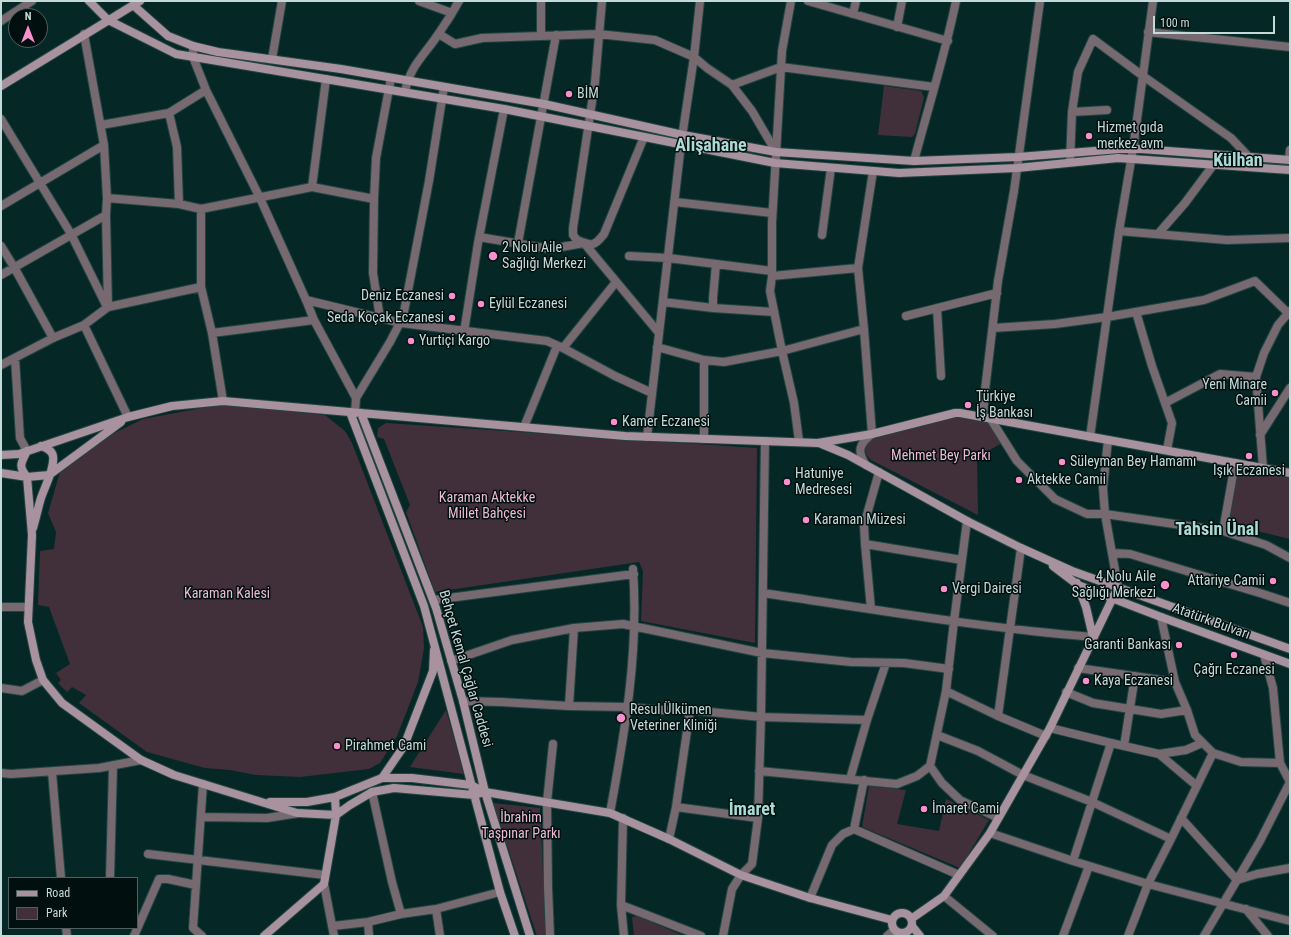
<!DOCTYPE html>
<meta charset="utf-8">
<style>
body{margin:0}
#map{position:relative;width:1291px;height:937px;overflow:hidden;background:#052827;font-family:"Roboto Condensed",sans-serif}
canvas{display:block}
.frame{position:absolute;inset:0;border:2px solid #c3dad8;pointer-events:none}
.legend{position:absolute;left:8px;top:877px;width:130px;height:52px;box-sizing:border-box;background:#010f0e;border:1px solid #4f605f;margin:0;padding:5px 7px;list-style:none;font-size:12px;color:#c3dad8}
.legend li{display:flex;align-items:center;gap:8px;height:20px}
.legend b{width:20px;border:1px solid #4f605f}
.north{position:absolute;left:8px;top:8px;width:40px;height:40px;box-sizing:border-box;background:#010f0e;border:1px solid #4f605f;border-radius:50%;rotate:0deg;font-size:11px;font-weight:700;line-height:16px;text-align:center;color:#c3dad8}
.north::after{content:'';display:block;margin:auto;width:14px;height:18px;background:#f790cd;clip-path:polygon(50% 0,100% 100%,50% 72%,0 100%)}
.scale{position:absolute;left:1153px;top:16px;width:122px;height:18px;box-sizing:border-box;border:2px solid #c3dad8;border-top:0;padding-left:5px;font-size:12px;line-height:14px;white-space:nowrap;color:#c3dad8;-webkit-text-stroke:3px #010f0e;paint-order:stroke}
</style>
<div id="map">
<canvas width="1291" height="937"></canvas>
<div class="frame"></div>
<ul class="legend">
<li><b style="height:5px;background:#a7929d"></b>Road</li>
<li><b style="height:11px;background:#41303a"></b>Park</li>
</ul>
<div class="north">N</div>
<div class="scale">100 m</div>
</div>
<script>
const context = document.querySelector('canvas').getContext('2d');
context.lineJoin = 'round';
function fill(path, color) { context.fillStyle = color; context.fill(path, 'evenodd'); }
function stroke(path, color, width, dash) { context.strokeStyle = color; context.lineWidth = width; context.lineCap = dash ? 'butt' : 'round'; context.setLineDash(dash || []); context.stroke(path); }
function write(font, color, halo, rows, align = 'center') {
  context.font = font + ' "Roboto Condensed",sans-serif'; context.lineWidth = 3; context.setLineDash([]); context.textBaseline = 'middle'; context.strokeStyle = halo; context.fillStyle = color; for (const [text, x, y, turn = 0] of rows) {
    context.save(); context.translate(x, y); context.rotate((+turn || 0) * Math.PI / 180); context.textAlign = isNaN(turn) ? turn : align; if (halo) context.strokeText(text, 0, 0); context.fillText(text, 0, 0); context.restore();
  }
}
fill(new Path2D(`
 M 884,86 L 921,91 L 924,97 L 915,134 L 912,137 L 878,135 Z
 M 213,406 L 243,406 L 325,415 L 345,431 L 352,443 L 423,627 L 424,648 L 418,682 L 397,736 L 380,763 L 369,769 L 300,777 L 256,775 L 230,770 L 205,768 L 147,752 L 79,703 L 86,695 L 72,687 L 67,692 L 58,683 L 61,680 L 56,673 L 70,664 L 49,607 L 38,605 L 40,551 L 54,549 L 56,532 L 48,513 L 60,472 L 104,438 L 143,419 Z
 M 961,416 L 988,421 L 1002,443 L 977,457 L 978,515 L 871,460 L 867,456 L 864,447 L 870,438 Z
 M 386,423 L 757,448 L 755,643 L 641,621 L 643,571 L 639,562 L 435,592 L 406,512 L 410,505 L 384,439 L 377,437 L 378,428 Z
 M 1238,469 L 1290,478 L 1290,539 L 1228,524 Z
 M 446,710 L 464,774 L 410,767 Z
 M 869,786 L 906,790 L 897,824 L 939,831 L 946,799 L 989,820 L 960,868 L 862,827 Z
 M 493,803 L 540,808 L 546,936 L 537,936 Z
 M 637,916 L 684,936 L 634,936 L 632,917 Z`), '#41303a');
const street = new Path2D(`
 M 419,1 L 452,13
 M 541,1 L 541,36
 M 602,1 L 595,82 L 573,228 L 573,235 L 577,240 C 592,246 594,247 604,234 L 644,137
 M 791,1 L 782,51 L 772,223 L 772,276 L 770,291 L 782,351 L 794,403 L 799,441
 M 808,1 L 948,41
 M 853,14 L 856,1
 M 1,21 L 32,1
 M 897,27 L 902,1
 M 1148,32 L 1290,47
 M 84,34 L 104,145 L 107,198 L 106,215 L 108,307
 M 439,34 L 455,44 L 482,38 L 598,34 L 655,40 L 694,57 L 707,68 L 732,85 L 752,111 L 776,152
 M 193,46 L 193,57 L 206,90 L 260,198 L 306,300 L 314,320 L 356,398
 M 272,59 L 282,1
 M 326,79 L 312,187 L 374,199
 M 732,85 L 781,67 L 934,87
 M 405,92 C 410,65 425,55 439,33 C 446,23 453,12 459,1
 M 1072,112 L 1107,110
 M 169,113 L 177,147 L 179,204
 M 1,119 L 71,234 L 106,305
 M 101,125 L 169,113 L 206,90
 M 1289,160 L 1290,150
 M 914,161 C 928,108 945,55 956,1
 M 1070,162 L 1072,112 L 1078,72 L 1093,39 L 1143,76 L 1231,138 L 1248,156
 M 107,198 L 179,204 L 201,209 L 312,187
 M 675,202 L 772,213
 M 1,206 L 104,145
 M 201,209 L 201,287 L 212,333 L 223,401
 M 1119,231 L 1227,240 L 1290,238
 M 1158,234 L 1185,203 L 1214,164
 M 822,235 L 831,168
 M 479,237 L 550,249 L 584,243 L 659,333
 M 518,243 L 556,35
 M 1,246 L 14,267 L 53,338
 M 629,256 L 668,258 L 772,271
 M 1,275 L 106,215
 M 772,276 L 858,268
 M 306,300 L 401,323 L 547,341 L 563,348 L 615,376 L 652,393
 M 663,302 L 713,308 L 774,312
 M 713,308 L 713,298 L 716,264
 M 937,308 L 941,376
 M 1136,312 L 1152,366 L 1172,423 L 1167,450
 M 906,316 L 997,293
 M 380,318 L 373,273 L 374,199 L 376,158 L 391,78
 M 84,325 L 128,417
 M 993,328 L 1055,324 L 1107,317 L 1204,300 L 1255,281 L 1288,313
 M 464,332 L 478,243 L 504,109
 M 212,333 L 314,320
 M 657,347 L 704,360 L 724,362 L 782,351 L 864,329
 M 563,348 L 616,282
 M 15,358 L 20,438 L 27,451
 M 704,360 L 704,439
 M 1,365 L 53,338 L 84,325 L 108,307 L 201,287
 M 1165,403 L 1220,374 L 1256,377
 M 355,413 L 356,398 L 390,342 L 403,317 L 429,181 L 444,87
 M 983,417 L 985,390 L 998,281 L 1014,191 L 1040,1
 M 990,418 L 1017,461 L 1055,499 L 1087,514 L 1105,514 L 1223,531 L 1266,545 L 1290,558
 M 524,427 L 557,346
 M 1260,435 L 1290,388
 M 647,437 L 681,144 L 694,57 L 700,1
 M 1090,437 L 1119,231 L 1133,149 L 1153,1
 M 1108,440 L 1103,488 L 1105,514 L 1118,587
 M 866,465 C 856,451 860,443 872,434 L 864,329 L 858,268 L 873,171
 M 1263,468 L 1256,377 L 1264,353 L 1278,325 L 1290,311
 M 1223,531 L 1235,463
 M 865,544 L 962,560
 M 1112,553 L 1130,554 L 1263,594 L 1290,603
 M 763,593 C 872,609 982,628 1093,637
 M 433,600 L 634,574
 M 1,607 L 27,607
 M 871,609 L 865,544 L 864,525 L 879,472
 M 1161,617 L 1175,682 L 1187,710 L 1195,735 L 1213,753 L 1241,762 L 1280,763
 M 1264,655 L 1273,688 L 1280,763 L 1290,782
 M 451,661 L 512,640 L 574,628 L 623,624 L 762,653 L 851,662 L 904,663 L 949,669
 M 1078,668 L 1175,682
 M 1,688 L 22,691 L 43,680
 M 946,691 L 998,716 L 1046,736
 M 1066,692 L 1093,703 L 1130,709 L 1161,714 L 1187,710
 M 463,701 L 501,702 L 569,706 L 628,707 L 659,710 L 690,710 L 761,717 L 867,720
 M 569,706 L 574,628
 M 998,716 L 1021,548
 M 1050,728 L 1111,743 L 1159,754 L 1197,786
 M 937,735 L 978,751 L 1023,775 L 1092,802 L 1171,839
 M 1124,746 L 1135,676
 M 1159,754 L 1186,750 L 1202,743
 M 930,766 L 942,783 L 960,800 L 998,818
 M 759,771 L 897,784 L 917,776 L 930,766 L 946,691 L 954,621 L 967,521
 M 52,772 L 61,878
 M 1,773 L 11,774 L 99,768 L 141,760
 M 850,779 L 867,720 L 886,663
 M 372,792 L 392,882 L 401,914
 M 676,807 L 758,818
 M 610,813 C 625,731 639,652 633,569
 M 201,817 L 267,818 L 299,813
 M 623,818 L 621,905 L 624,936
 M 1181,818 L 1237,880 L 1257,874 L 1290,868
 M 854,829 L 959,875
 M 990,833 L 1073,861 L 1148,884 L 1290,921
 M 669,839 L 676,807 L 690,710
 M 148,854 L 325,875
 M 1073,861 L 1111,743
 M 110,878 L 113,766
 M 324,884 L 334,936
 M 944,896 L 993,936
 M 810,898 L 832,845 L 843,834 L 854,829 L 864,780
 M 621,905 L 701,936
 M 436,909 L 440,936
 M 1246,909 L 1268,936
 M 368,922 L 369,936
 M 333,926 L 368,922 L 401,914 L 436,909 L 500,892
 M 66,928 L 67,936
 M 134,936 L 159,879 L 168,879 L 196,885
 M 202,936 L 193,928 L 203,784
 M 550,936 L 548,887 L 547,802 L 553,744
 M 723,936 L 732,889 L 741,875 L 752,864 L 758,818 L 761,717 L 765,441
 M 887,936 L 894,930
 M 1063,936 L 1089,866
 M 1128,936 L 1148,884 L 1171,839 L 1213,753
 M 1204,936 L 1260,841 L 1290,782`);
const secondary = new Path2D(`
 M 89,1 L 108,20 L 176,54 L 504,109 L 775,163 L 899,173 L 1017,168 L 1118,158 L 1290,170
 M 133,5 L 168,36 L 193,46 L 218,52 L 341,69 L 544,104 L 683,135 L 776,152 L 914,161 L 1018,157 L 1120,149 L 1141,149 L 1290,160
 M 1,86 L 140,1
 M 350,412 L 424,606 L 500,892 L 515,936
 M 361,413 L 436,608 L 463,701 L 485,792 L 530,936
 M 819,443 L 848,455 L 967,521 L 1021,548 L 1072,571 L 1290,649
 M 27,451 C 21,463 18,466 27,477 L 32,535 L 28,622 L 36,660 L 43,680 L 62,703 L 141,760 L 174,775 L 297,813 L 336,815 L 350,805 L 372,792 L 394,788 L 474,795 L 485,792
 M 1,455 L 19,454 L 128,417 L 172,406 L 223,401 L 625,436 L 818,443 L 872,434 L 955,413 L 960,413 L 1290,473
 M 1,473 L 27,477 L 49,475 L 121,422
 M 33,528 C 36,518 38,508 41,498 C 45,486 55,468 53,456 C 52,450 46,448 41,446
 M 1053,566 L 1078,585 L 1161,617 L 1290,664
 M 1077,583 L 1086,607 L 1093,637
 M 382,778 L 404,746 L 433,671 L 434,650
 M 270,802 L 307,802 L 335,797 L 382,778 L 412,778 L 471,785 L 485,792 L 610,813 L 669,839 L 741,875 L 810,898 L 892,920
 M892 923a10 10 0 1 1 20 0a10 10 0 1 1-20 0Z
 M 911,919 L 944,896 L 990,833 L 1050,728 L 1118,587
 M 912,926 L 920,936
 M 264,936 L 324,884 L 336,815 L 335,797`);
stroke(street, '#234443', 10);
stroke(secondary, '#234443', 10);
stroke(street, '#766970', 8);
stroke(secondary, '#a7929d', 8);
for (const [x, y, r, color] of [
 [569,94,4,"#f790cd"],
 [1089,136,4,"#f790cd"],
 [493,256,5,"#f790cd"],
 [452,296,4,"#f790cd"],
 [481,304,4,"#f790cd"],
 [452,318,4,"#f790cd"],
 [411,341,4,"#f790cd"],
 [1275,393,4,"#f790cd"],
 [968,405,4,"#f790cd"],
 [614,422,4,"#f790cd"],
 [1249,456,4,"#f790cd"],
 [1062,462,4,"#f790cd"],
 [1019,480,4,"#f790cd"],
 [787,482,4,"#f790cd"],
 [806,520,4,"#f790cd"],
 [1273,581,4,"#f790cd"],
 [1165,585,5,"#f790cd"],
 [944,589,4,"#f790cd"],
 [1179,645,4,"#f790cd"],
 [1234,655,4,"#f790cd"],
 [1086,681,4,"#f790cd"],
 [621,718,5,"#f790cd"],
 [337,746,4,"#f790cd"],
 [924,809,4,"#f790cd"]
]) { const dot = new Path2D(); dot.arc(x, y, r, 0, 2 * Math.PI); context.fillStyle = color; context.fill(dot); stroke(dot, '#010f0e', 1.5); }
write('14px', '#c3dad8', '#010f0e', [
 ["BİM",577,94],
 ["Hizmet gıda",1097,128],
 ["merkez avm",1097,144],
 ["2 Nolu Aile",502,248],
 ["Sağlığı Merkezi",502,264],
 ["Deniz Eczanesi",444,296,"right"],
 ["Eylül Eczanesi",489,304],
 ["Seda Koçak Eczanesi",444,318,"right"],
 ["Yurtiçi Kargo",419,341],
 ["Yeni Minare",1267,385,"right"],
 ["Camii",1267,401,"right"],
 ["Türkiye",976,397],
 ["İş Bankası",976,413],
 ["Kamer Eczanesi",622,422],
 ["Süleyman Bey Hamamı",1070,462],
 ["Işık Eczanesi",1249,471,"center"],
 ["Hatuniye",795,474],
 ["Medresesi",795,490],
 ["Aktekke Camii",1027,480],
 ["Karaman Müzesi",814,520],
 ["4 Nolu Aile",1156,577,"right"],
 ["Sağlığı Merkezi",1156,593,"right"],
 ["Attariye Camii",1265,581,"right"],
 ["Vergi Dairesi",952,589],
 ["Garanti Bankası",1171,645,"right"],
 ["Çağrı Eczanesi",1234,670,"center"],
 ["Kaya Eczanesi",1094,681],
 ["Resul Ülkümen",630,710],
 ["Veteriner Kliniği",630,726],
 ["Pirahmet Cami",345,746],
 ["İmaret Cami",932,809]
], 'left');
write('14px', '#efb9d7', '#010f0e', [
 ["Mehmet Bey Parkı",941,456],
 ["Karaman Aktekke",487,498],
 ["Millet Bahçesi",487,514],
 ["Karaman Kalesi",227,594],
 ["İbrahim",521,818],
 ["Taşpınar Parkı",521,834]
]);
write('14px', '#c3dad8', '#010f0e', [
 ["Atatürk Bulvarı",1211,622,20],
 ["Behçet Kemal Çağlar Caddesi",465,669,74]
]);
write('bold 18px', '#abdbd7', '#010f0e', [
 ["Alişahane",711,146],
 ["Külhan",1238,161],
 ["Tahsin Ünal",1217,530],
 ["İmaret",752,810]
]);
</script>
